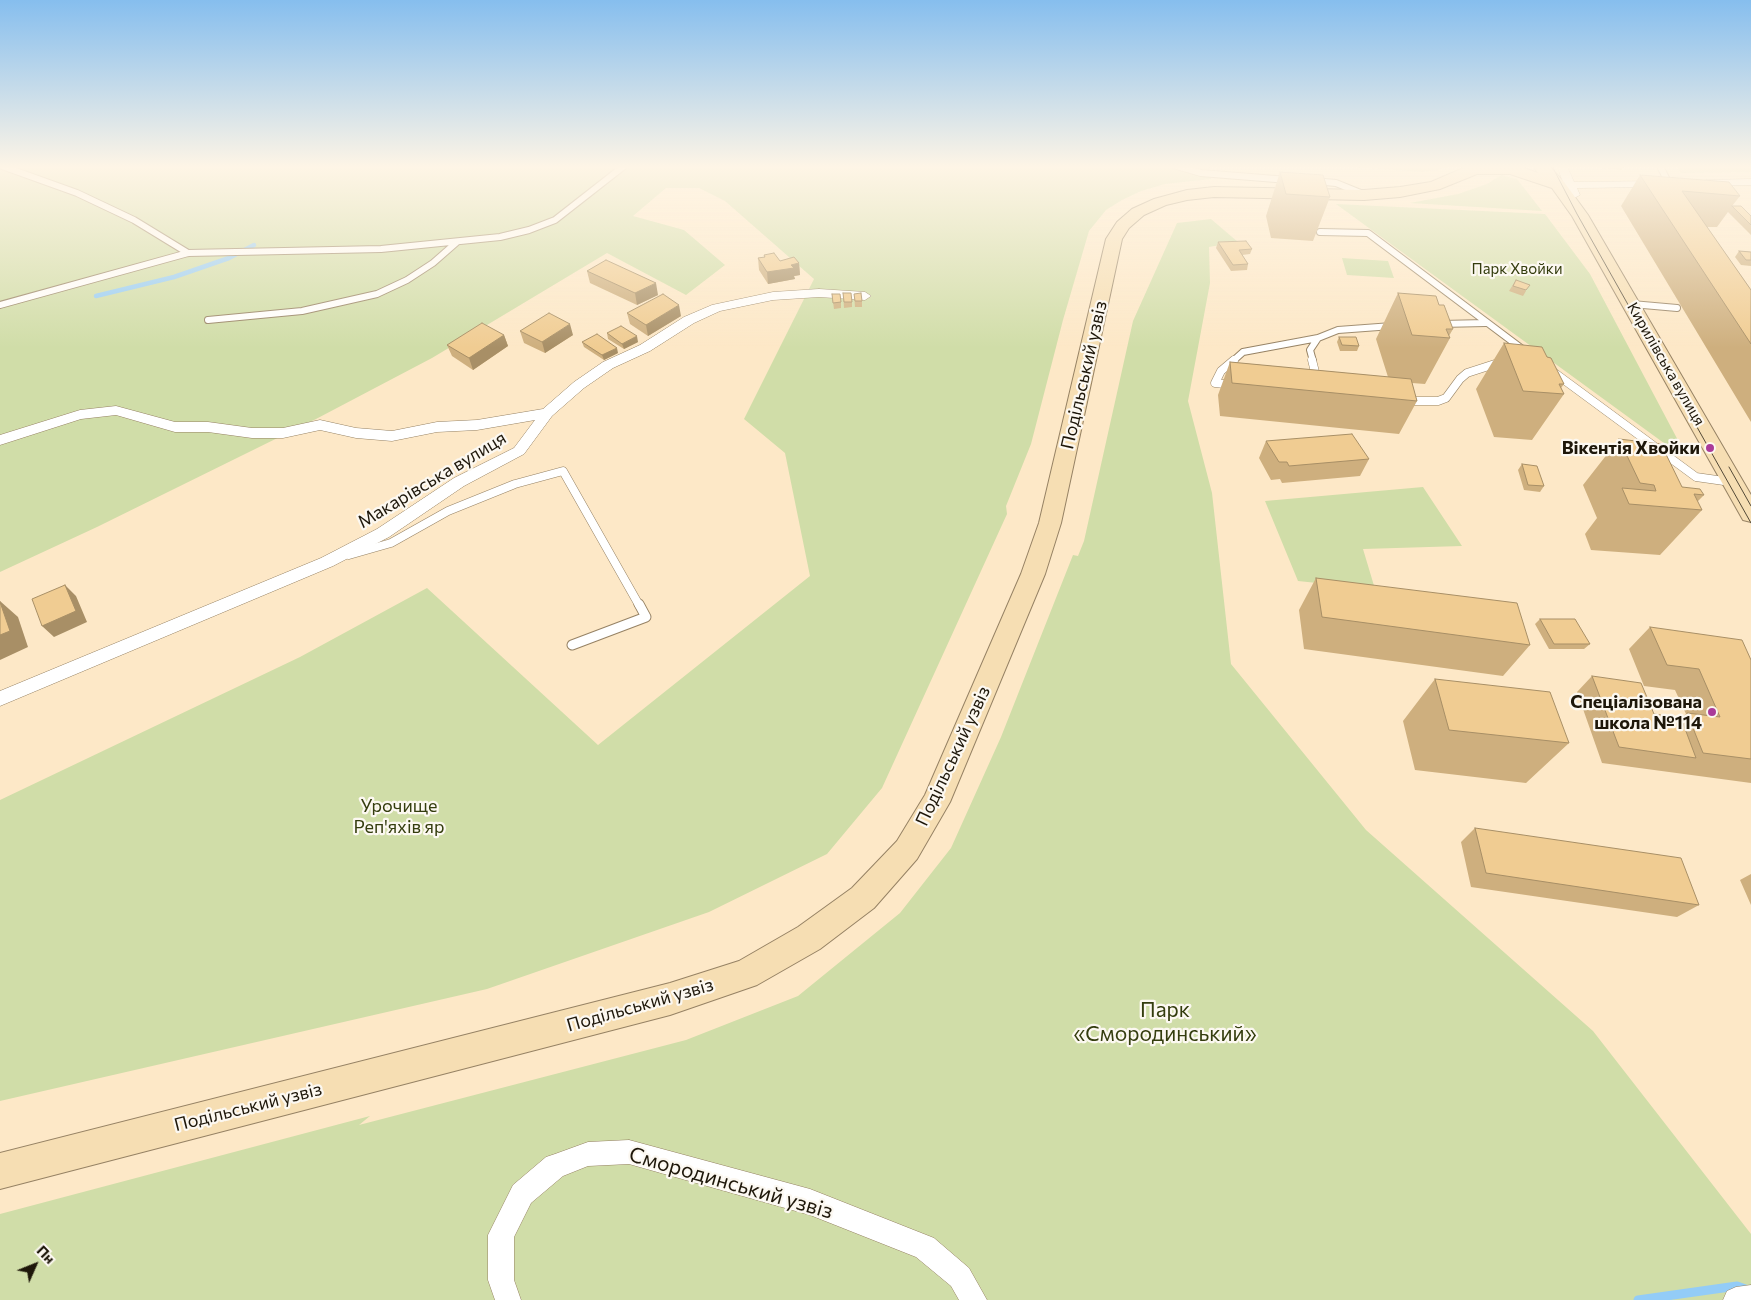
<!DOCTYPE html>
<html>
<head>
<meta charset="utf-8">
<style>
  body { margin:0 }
  #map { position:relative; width:1751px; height:1300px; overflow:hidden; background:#fde8c7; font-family:Commissioner,sans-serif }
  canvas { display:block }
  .north { position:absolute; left:10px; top:1240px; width:50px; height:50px; -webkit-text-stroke:4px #fcf8f1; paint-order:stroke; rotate:46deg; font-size:14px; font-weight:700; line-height:20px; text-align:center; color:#1e170a }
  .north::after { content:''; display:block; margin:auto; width:18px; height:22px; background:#1e170a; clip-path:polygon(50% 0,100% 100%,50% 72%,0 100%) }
</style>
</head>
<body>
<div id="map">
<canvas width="1751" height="1300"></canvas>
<div class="north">Пн</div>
</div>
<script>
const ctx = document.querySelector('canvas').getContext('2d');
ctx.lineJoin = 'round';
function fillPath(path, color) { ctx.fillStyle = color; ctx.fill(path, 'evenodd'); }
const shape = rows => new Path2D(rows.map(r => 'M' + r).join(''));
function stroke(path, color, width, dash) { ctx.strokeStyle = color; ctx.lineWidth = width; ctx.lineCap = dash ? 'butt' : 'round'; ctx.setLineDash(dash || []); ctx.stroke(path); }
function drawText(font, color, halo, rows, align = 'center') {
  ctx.font = font + ' Commissioner,sans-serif'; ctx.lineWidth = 4.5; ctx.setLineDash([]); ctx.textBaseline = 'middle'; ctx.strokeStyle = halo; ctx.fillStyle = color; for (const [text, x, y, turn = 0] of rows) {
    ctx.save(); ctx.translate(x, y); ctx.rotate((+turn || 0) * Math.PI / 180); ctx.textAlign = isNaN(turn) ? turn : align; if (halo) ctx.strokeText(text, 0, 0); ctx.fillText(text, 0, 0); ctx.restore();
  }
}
const green = shape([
  [0,166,1209,166,1211,179,1165,184,1141,191,1122,200,1106,210,1089,231,1063,320,1031,444,1006,506,1007,514,882,788,827,854,709,912,487,989,0,1101,0,800,300,657,427,588,598,745,810,576,785,453,744,419,814,279,725,201,699,188,666,188,633,216,684,230,725,265,686,295,607,253,432,358,316,419,97,527,0,572],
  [1341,166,1450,166,1439,170,1422,172],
  [1676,166,1751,166,1751,172,1681,173],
  [1501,175,1517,179,1542,211,1410,203,1458,194,1487,184],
  [1336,204,1545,214,1590,274,1681,446,1674,448,1668,446],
  [1211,219,1238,242,1209,247,1210,283,1188,401,1212,493,1231,664,1366,830,1593,1031,1751,1234,1751,1300,0,1300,0,1214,370,1116,359,1125,686,1040,798,996,900,913,951,848,1001,737,1073,555,1078,556,1084,541,1133,321,1177,223],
  [1342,258,1388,261,1394,278,1347,275],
  [1423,487,1462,546,1363,549,1375,589,1298,581,1265,501]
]);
const streamFar1 = shape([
  [96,296,174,277,229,258,254,245]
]);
const stream = shape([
  [1638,1300,1737,1286,1751,1291]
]);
const laneFar2 = shape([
  [2,166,77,193,134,220,188,253],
  [1177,166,1201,173,1288,180],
  [1660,166,1669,184],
  [1314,181,1336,183,1363,194],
  [1320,232,1368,233,1525,351],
  [1632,304,1677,308],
  [0,305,188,253,381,249,500,237,529,230,555,220,624,166],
  [208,320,302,311,377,294,407,280,433,263,457,242],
  [1440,324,1486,323],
  [1233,361,1243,352,1318,338],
  [1313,361,1310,350,1318,338,1338,330,1392,326]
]);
const laneFar1 = shape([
  [1312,360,1317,380],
  [1552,371,1696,477,1731,482],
  [1234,385,1215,383,1221,371,1234,360],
  [1406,401,1438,401,1446,398,1460,379,1467,373,1501,362],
  [349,555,391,543,448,511,515,484,563,471,639,605]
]);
const lane = shape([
  [572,645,646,617,639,604]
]);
const street = shape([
  [1557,166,1567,166,1574,182,1658,181,1663,184,1658,187,1577,188,1580,195,1574,198,1570,197,1566,188,1558,188,1553,185,1554,183,1563,182,1557,166],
  [1751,179,1751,185,1706,186,1701,183,1706,180,1751,179],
  [819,289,865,292,871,296,865,300,819,297,773,300,720,311,694,323,650,351,613,368,584,388,552,416,524,454,464,486,389,537,333,566,0,706,0,691,321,558,377,529,454,478,514,448,535,420,477,430,437,432,392,441,356,438,320,430,283,438,252,438,208,432,175,432,116,415,81,419,0,445,0,435,80,410,116,406,175,422,208,422,252,428,283,428,320,420,356,428,392,431,437,422,477,420,543,409,574,382,603,362,640,345,684,317,712,305,773,292,819,289],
  [629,1140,810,1189,934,1238,969,1268,987,1300,959,1300,951,1286,916,1257,810,1215,629,1164,588,1166,563,1176,531,1203,514,1237,514,1280,521,1300,495,1300,488,1280,488,1235,513,1185,546,1157,555,1154,588,1142,629,1140],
  [1751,1285,1751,1300,1723,1300,1727,1291,1736,1287,1751,1285]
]);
const secondary = shape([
  [1468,166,1518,166,1538,173,1533,166,1549,166,1564,182,1588,215,1751,495,1751,522,1743,520,1572,216,1552,188,1510,174,1477,174,1440,189,1400,197,1364,200,1214,197,1187,200,1166,205,1144,215,1129,228,1122,239,1061,523,1045,574,950,802,917,859,874,908,820,949,757,985,670,1015,0,1189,0,1153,670,983,739,961,798,927,852,888,897,841,925,795,1021,574,1039,523,1106,239,1117,222,1132,209,1154,199,1187,190,1214,187,1364,190,1400,187,1431,182,1468,166]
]);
const tram = shape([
  [1552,166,1577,214,1751,523],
  [1729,467,1751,506]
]);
const wall = shape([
  [1598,166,1624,166,1622,170,1599,168],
  [1280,172,1330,197,1313,241,1271,238,1266,216],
  [1640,175,1740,196,1732,206,1751,216,1751,235,1728,212,1717,227,1707,227,1751,290,1751,422,1621,206],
  [1218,242,1252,249,1250,254,1242,255,1248,264,1247,270,1231,271,1216,248],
  [1739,251,1751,252,1751,266,1741,265,1735,257],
  [764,255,780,261,799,263,800,275,794,276,795,279,768,284,759,270,758,258,764,257],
  [587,271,658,295,637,305,590,283],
  [1516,280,1526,291,1523,296,1509,291],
  [843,293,852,302,852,307,844,308],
  [1398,293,1439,305,1453,329,1449,336,1450,338,1425,384,1412,383,1417,401,1399,434,1220,416,1218,395,1230,362,1388,377,1376,339],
  [832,294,841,302,841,308,834,309],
  [854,294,862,301,862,307,855,307],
  [627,313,681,316,648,336,630,324],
  [520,331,573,335,545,353,524,343],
  [607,333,638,342,624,349,608,339],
  [504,335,508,346,473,370,452,356,447,345],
  [1339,337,1359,346,1357,351,1340,351,1337,342],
  [582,342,618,353,604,360,584,347],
  [1504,343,1547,357,1564,384,1561,388,1564,394,1532,440,1494,437,1476,389],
  [1619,439,1682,487,1704,495,1697,502,1702,510,1660,555,1591,550,1585,534,1597,518,1583,485],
  [1266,441,1369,459,1360,476,1282,483,1280,479,1271,480,1259,458],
  [1522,464,1544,486,1540,492,1524,490,1518,470],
  [1316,578,1530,645,1503,676,1304,649,1299,610],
  [1540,619,1590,644,1584,649,1549,649,1535,624],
  [1650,627,1751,660,1751,783,1602,763,1577,692,1592,676,1654,714,1681,718,1686,714,1675,690,1644,686,1629,649],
  [1435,679,1569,743,1526,783,1415,770,1403,721],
  [1475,828,1699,905,1677,917,1471,887,1461,842],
  [1751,874,1751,905,1740,880]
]);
const shadedWall = shape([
  [799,263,800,275,794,276,795,279,768,284,767,272],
  [656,283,658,295,637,305,635,293],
  [679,305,681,316,648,336,646,325],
  [570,324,573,335,545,353,542,342],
  [504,335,508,346,473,370,469,358],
  [637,336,638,342,624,349,622,344],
  [617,348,618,353,604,360,602,355],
  [65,585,76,596,87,622,54,637,42,626],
  [0,601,18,617,28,647,0,660]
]);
const building = shape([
  [1280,172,1323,175,1330,197,1286,194,1280,172],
  [1640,175,1729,182,1740,196,1682,191,1751,290,1751,344,1640,175],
  [1732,206,1741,206,1751,216,1751,225,1732,206],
  [1246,241,1252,249,1239,250,1248,264,1233,265,1218,242,1246,241],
  [1739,251,1751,252,1751,260,1746,260,1739,251],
  [774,253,780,261,794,257,799,263,791,265,794,268,767,272,758,258,765,257,764,255,774,253],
  [606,260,656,283,635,293,587,271,606,260],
  [1516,280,1530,285,1526,290,1513,286,1516,280],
  [843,293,851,293,852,302,844,302,843,293],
  [861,293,862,301,855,301,854,294,861,293],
  [1398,293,1436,296,1439,305,1444,305,1453,329,1446,329,1450,338,1412,335,1398,293],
  [663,294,679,305,646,325,627,313,663,294],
  [832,294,840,294,841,302,833,303,832,294],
  [549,313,570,324,542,342,520,331,549,313],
  [482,323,504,335,469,358,447,345,482,323],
  [621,326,637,336,622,344,607,333,621,326],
  [597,334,617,348,602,355,582,342,597,334],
  [1339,337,1356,337,1359,346,1342,345,1339,337],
  [1504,343,1542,347,1547,357,1551,358,1564,384,1559,384,1564,394,1523,391,1504,343],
  [1230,362,1411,379,1417,401,1232,383,1230,362],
  [1352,434,1369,459,1289,466,1287,462,1279,462,1266,441,1352,434],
  [1619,439,1661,444,1682,487,1700,489,1704,495,1694,494,1702,510,1629,504,1622,488,1656,491,1654,485,1640,483,1619,439],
  [1522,464,1537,466,1544,486,1528,485,1522,464],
  [1316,578,1517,603,1530,645,1322,617,1316,578],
  [65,585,76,611,42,626,32,599,65,585],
  [0,602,10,631,0,635,0,602],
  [1540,619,1575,619,1590,644,1554,644,1540,619],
  [1650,627,1742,640,1751,660,1751,759,1703,753,1687,713,1720,717,1699,669,1667,665,1650,627],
  [1592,676,1641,683,1654,714,1681,718,1696,758,1619,747,1592,676],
  [1435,679,1550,692,1569,743,1449,730,1435,679],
  [1475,828,1681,858,1699,905,1486,873,1475,828]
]);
const markers = [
  [1710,448,5,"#aa3b99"],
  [1712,712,5,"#aa3b99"]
];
const farParknames = [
  ["Парк Хвойки",1517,269]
];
const farStreetnames = [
  ["Кирилівська вулиця",1666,364,60]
];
const streetNames = [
  ["Подільський узвіз",1084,375,-77],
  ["Макарівська вулиця",432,480,-31],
  ["Подільський узвіз",953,756,-65],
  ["Подільський узвіз",640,1005,-16],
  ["Подільський узвіз",248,1107,-14]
];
const poiNames = [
  ["Вікентія Хвойки",1700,448],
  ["Спеціалізована",1702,702],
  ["школа №114",1702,723]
];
const parkNames = [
  ["Урочище",399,806],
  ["Реп'яхів яр",399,827]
];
const nearParknames = [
  ["Парк",1165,1010],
  ["«Смородинський»",1165,1034]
];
const nearStreetnames = [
  ["Смородинський узвіз",731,1183,16]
];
fillPath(green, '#d0dda8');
stroke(streamFar1, '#93ccf7', 4.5);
stroke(stream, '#93ccf7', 9);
stroke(laneFar2, '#968264', 8);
stroke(laneFar1, '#968264', 9);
stroke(lane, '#968264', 11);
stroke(street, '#968264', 1);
stroke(secondary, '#968264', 2);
stroke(laneFar2, '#fff', 6);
stroke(laneFar1, '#fff', 8);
stroke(lane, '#fff', 9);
fillPath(street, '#fff');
fillPath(secondary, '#f6deb3');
stroke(tram, '#534937', 1);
fillPath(wall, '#ceaf7e');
fillPath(shadedWall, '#a88f66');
fillPath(building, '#f0cc92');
stroke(building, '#a88f66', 1);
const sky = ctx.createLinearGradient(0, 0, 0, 348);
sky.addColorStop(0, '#86beee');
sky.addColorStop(0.48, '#fef5e6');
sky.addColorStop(1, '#fef5e600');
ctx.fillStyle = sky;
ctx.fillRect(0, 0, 1751, 348);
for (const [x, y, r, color] of markers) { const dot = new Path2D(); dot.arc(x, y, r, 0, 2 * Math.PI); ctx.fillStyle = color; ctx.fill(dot); stroke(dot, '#fcf8f1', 2); }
drawText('15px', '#343d0e', '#fcf8f1', farParknames);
drawText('15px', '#1e170a', '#fcf8f1', farStreetnames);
drawText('18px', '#1e170a', '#fcf8f1', streetNames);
drawText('bold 18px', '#1e170a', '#fcf8f1', poiNames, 'right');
drawText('18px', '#343d0e', '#fcf8f1', parkNames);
drawText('21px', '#343d0e', '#fcf8f1', nearParknames);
drawText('21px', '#1e170a', '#fcf8f1', nearStreetnames);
</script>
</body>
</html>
